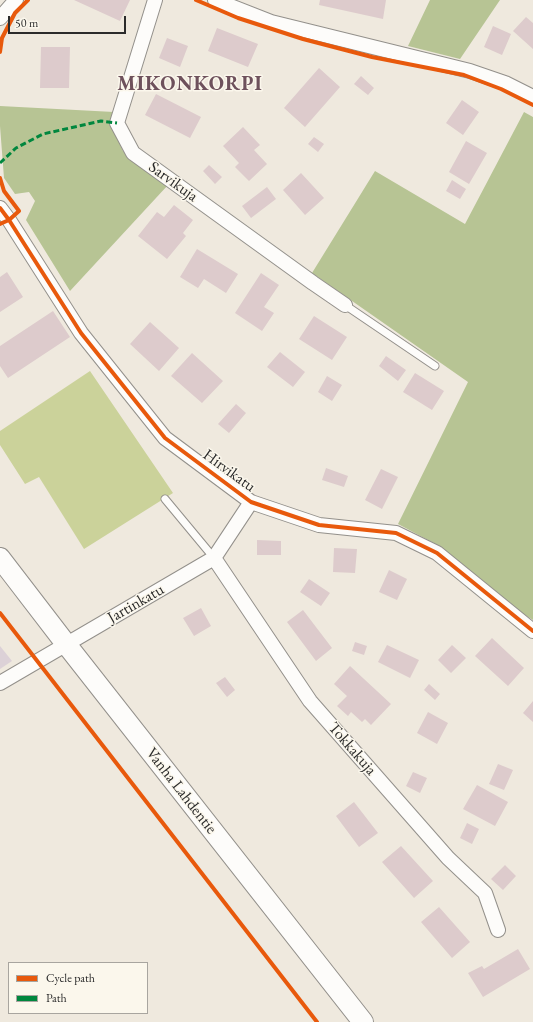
<!DOCTYPE html>
<html>
<head>
<meta charset="utf-8">
<style>
  body { margin:0 }
  #map { position:relative; width:533px; height:1022px; overflow:hidden; background:#efe9de; font-family:"EB Garamond",serif }
  canvas { display:block }
  .legend { position:absolute; left:8px; top:962px; width:140px; height:52px; box-sizing:border-box; background:#fbf7ec; border:1px solid #a8a59f; margin:0; padding:5px 7px; list-style:none; font-size:12px; color:#2b2b2b }
  .legend li { display:flex; align-items:center; gap:8px; height:20px }
  .legend b { width:20px; border:1px solid #a8a59f }
  .scale { position:absolute; left:8px; top:16px; width:118px; height:18px; box-sizing:border-box; border:2px solid #2b2b2b; border-top:0; padding-left:5px; font-size:12px; line-height:14px; white-space:nowrap; color:#2b2b2b; -webkit-text-stroke:3px #fbf7ec; paint-order:stroke }
</style>
</head>
<body>
<div id="map">
<canvas width="533" height="1022"></canvas>
<ul class="legend">
<li><b style="height:5px;background:#e8590c"></b>Cycle path</li>
<li><b style="height:5px;background:#00873e"></b>Path</li>
</ul>
<div class="scale">50 m</div>
</div>
<script>
const ctx = document.querySelector('canvas').getContext('2d');
ctx.lineJoin = 'round';
function fillPath(path, color) { ctx.fillStyle = color; ctx.fill(path, 'evenodd'); }
const shape = rows => new Path2D(rows.map(r => 'M' + r).join(''));
function stroke(path, color, width, dash) { ctx.strokeStyle = color; ctx.lineWidth = width; ctx.lineCap = dash ? 'butt' : 'round'; ctx.setLineDash(dash || []); ctx.stroke(path); }
function drawText(font, color, halo, rows, align = 'center') {
  ctx.font = font + ' "EB Garamond",serif'; ctx.lineWidth = 3; ctx.setLineDash([]); ctx.textBaseline = 'middle'; ctx.strokeStyle = halo; ctx.fillStyle = color; for (const [text, x, y, turn = 0] of rows) {
    ctx.save(); ctx.translate(x, y); ctx.rotate((+turn || 0) * Math.PI / 180); ctx.textAlign = isNaN(turn) ? turn : align; if (halo) ctx.strokeText(text, 0, 0); ctx.fillText(text, 0, 0); ctx.restore();
  }
}
const industrial = shape([
  [0,646,12,661,0,669]
]);
const green = shape([
  [90,371,173,493,84,549,39,477,25,484,0,445,0,431]
]);
const forest = shape([
  [430,0,500,0,460,59,408,46],
  [0,106,114,112,112,127,123,151,168,185,70,291,26,220,35,201,29,192,15,194,4,178,0,126],
  [524,112,533,117,533,620,520,612,441,547,398,524,468,382,312,273,375,171,465,224]
]);
const building = shape([
  [74,0,130,0,120,21],
  [320,0,386,0,383,19,319,5],
  [526,17,533,23,533,49,513,31],
  [493,26,511,34,502,55,484,47],
  [217,28,258,44,248,67,208,51],
  [167,38,188,46,180,67,159,58],
  [41,47,70,47,69,88,40,88],
  [319,68,340,87,305,127,284,108],
  [361,76,374,88,368,95,354,84],
  [156,94,201,117,190,138,145,115],
  [462,100,479,112,463,135,446,123],
  [243,127,260,145,254,150,267,164,249,181,235,167,239,163,223,146],
  [314,137,324,144,318,152,308,144],
  [466,141,487,153,469,184,449,172],
  [209,165,222,177,215,184,203,171],
  [301,173,324,198,305,215,283,190],
  [452,180,466,189,460,199,446,191],
  [267,187,276,199,251,218,242,206],
  [174,205,193,220,183,233,186,236,167,259,138,236,157,212,164,217],
  [197,249,238,274,226,293,204,279,198,288,180,277],
  [7,272,23,297,0,312,0,277],
  [261,273,279,285,264,307,274,313,262,331,235,313],
  [53,311,70,337,8,378,0,366,0,346],
  [314,316,347,337,332,360,299,339],
  [150,322,179,348,159,371,130,344],
  [280,352,305,372,293,387,267,367],
  [192,353,223,381,202,403,171,376],
  [386,356,406,370,398,381,379,366],
  [415,373,444,391,432,410,403,392],
  [327,376,342,385,332,401,318,392],
  [236,404,246,413,229,433,218,424],
  [326,468,348,476,344,487,322,480],
  [381,469,398,477,382,509,365,500],
  [257,540,281,541,281,555,257,555],
  [334,548,357,549,355,573,333,572],
  [389,570,407,579,397,600,379,592],
  [309,579,330,593,321,606,300,592],
  [201,608,211,626,194,636,183,618],
  [303,610,332,648,316,661,287,622],
  [492,638,524,668,508,686,475,656],
  [355,642,367,646,364,655,352,651],
  [387,645,419,660,410,678,378,662],
  [452,645,466,658,451,673,438,660],
  [350,666,391,704,371,725,365,719,362,722,351,712,348,716,337,706,347,696,334,684],
  [225,677,235,690,227,697,216,683],
  [429,684,440,694,435,700,424,690],
  [533,701,533,722,523,713],
  [428,712,448,723,437,744,417,733],
  [498,764,513,770,504,790,489,784],
  [413,772,427,778,420,793,406,786],
  [477,785,508,802,495,826,463,809],
  [354,802,378,833,359,847,336,816],
  [467,823,479,829,472,844,460,838],
  [401,846,433,881,414,898,382,862],
  [505,865,516,876,503,890,491,879],
  [439,907,470,942,452,958,421,922],
  [518,949,530,969,483,997,468,973,482,966,484,969]
]);
const service = shape([
  [345,305,435,366],
  [165,499,214,558]
]);
const minor = shape([
  [155,0,117,123,133,153,313,283,345,305],
  [215,0,271,22,470,71,505,83,533,97],
  [0,18,16,0],
  [0,208,9,220,81,333,165,438,251,502,319,525,396,533,437,553,533,631],
  [214,558,310,701,448,858,485,893,498,930],
  [0,683,214,558,251,502]
]);
const secondary = shape([
  [0,558,66,644,363,1022]
]);
const quiet = shape([
  [0,163,16,148,43,134,101,121,117,123]
]);
const cycleway = shape([
  [196,0,238,18,303,39,372,57,464,75,501,89,533,105],
  [0,52,2,38,15,13,28,0],
  [0,178,4,191,19,211,9,220,0,224],
  [0,208,9,220,81,333,165,438,251,502,319,525,396,533,437,553,533,631],
  [0,613,317,1022]
]);
const streetNames = [
  ["Sarvikuja",173,182,36],
  ["Hirvikatu",229,471,36],
  ["Jartinkatu",136,604,-30],
  ["Tokkakuja",352,749,49],
  ["Vanha Lahdentie",181,791,52]
];
const districtNames = [
  ["MIKONKORPI",190,85]
];
fillPath(industrial, '#dcd1d7');
fillPath(green, '#cbd29a');
fillPath(forest, '#b7c494');
fillPath(building, '#ddcbcc');
stroke(service, '#93908b', 9);
stroke(minor, '#93908b', 16);
stroke(secondary, '#93908b', 22);
stroke(service, '#fdfcfa', 7);
stroke(minor, '#fdfcfa', 14);
stroke(secondary, '#fdfcfa', 20);
stroke(quiet, '#00873e', 3, [6, 3]);
stroke(cycleway, '#e8590c', 4);
drawText('16px', '#2b2b2b', '#fbf7ec', streetNames);
ctx.letterSpacing = '1px';
drawText('bold 20px', '#6e515c', '#fbf7ec', districtNames);
ctx.letterSpacing = '0px';
</script>
</body>
</html>
